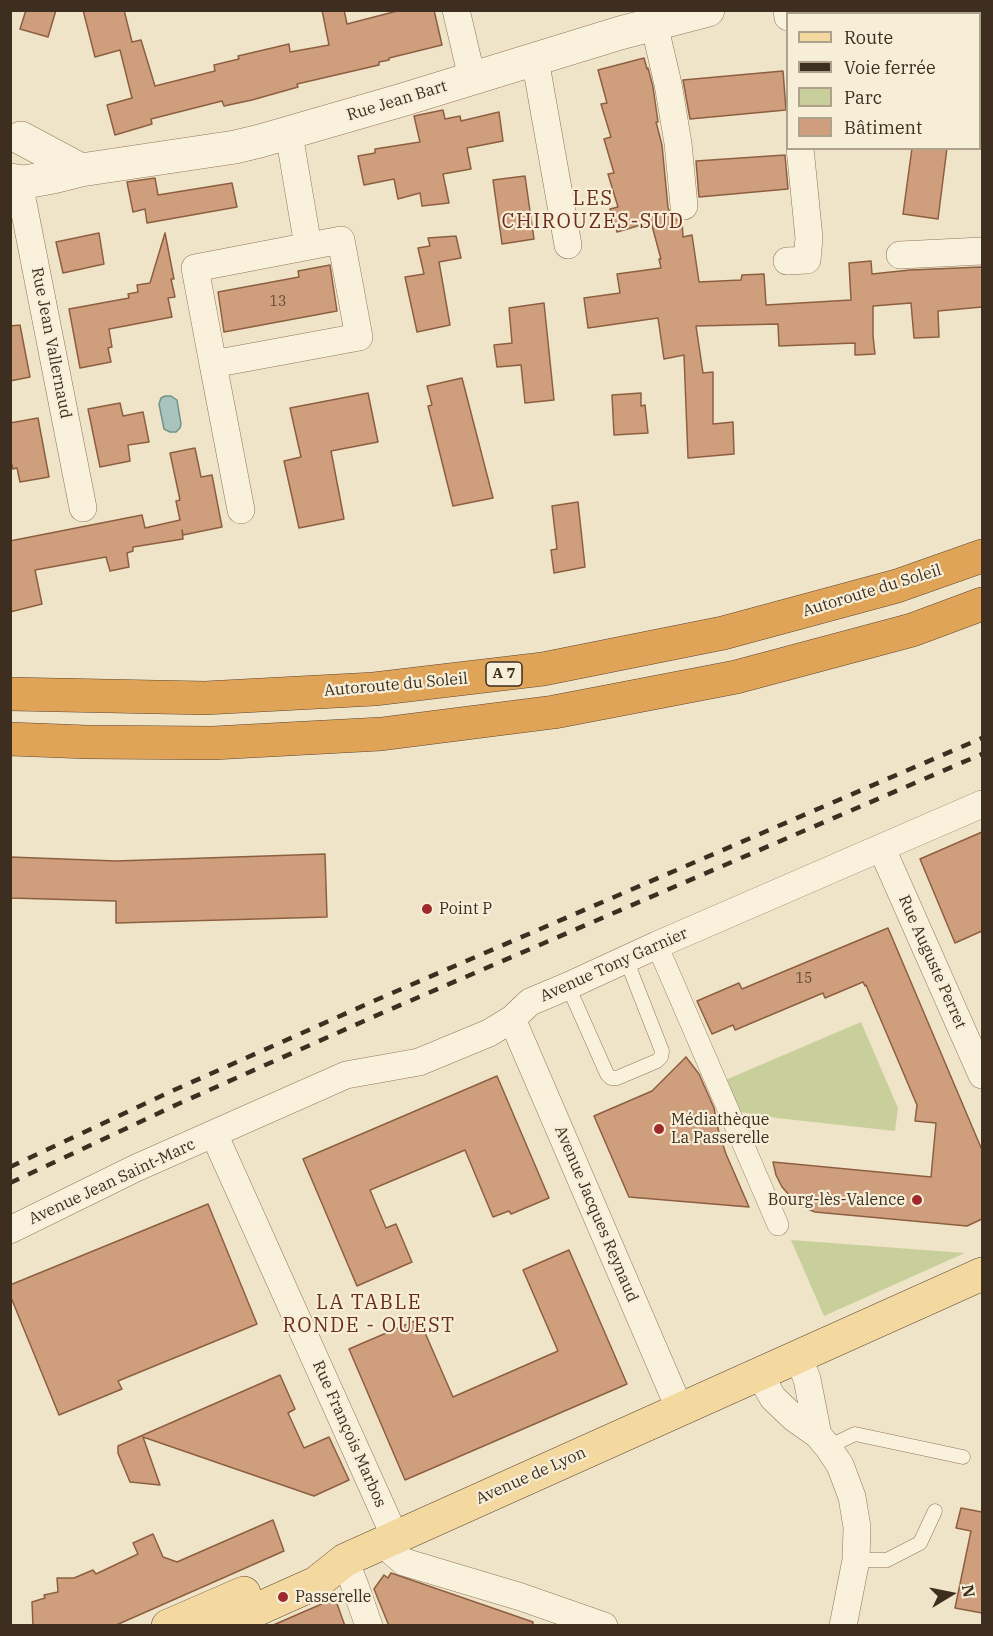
<!DOCTYPE html>
<html>
<head>
<meta charset="utf-8">
<style>
  body { margin:0 }
  #map { position:relative; width:993px; height:1636px; overflow:hidden; background:#f0e4c8; font-family:"IBM Plex Serif",serif }
  canvas { display:block }
  .frame { position:absolute; inset:0; border:12px solid #3d2e20; pointer-events:none }
  .legend { position:absolute; left:786px; top:12px; width:195px; height:138px; box-sizing:border-box; background:#f7eed8; border:2px solid #ada18e; margin:0; padding:8px 10px; list-style:none; font-size:18px; color:#3d2e20 }
  .legend li { display:flex; align-items:center; gap:12px; height:30px }
  .legend b { width:30px; border:2px solid #ada18e }
  .north { position:absolute; left:921px; top:1564px; width:60px; height:60px; -webkit-text-stroke:4px #f7eed8; paint-order:stroke; rotate:80deg; font-size:16px; font-weight:700; line-height:24px; text-align:center; color:#3d2e20 }
  .north::after { content:''; display:block; margin:auto; width:21px; height:27px; background:#3d2e20; clip-path:polygon(50% 0,100% 100%,50% 72%,0 100%) }
</style>
</head>
<body>
<div id="map">
<canvas width="993" height="1636"></canvas>
<div class="frame"></div>
<ul class="legend">
<li><b style="height:8px;background:#f3d9a0"></b>Route</li>
<li><b style="height:8px;background:#3d2e20"></b>Voie ferrée</li>
<li><b style="height:16px;background:#c9cf9b"></b>Parc</li>
<li><b style="height:16px;background:#cf9f7d"></b>Bâtiment</li>
</ul>
<div class="north">N</div>
</div>
<script>
const ctx = document.querySelector('canvas').getContext('2d');
ctx.lineJoin = 'round';
function fillPath(path, color) { ctx.fillStyle = color; ctx.fill(path, 'evenodd'); }
const shape = rows => new Path2D(rows.map(r => 'M' + r).join(''));
function stroke(path, color, width, dash) { ctx.strokeStyle = color; ctx.lineWidth = width; ctx.lineCap = dash ? 'butt' : 'round'; ctx.setLineDash(dash || []); ctx.stroke(path); }
function drawText(font, color, halo, rows, align = 'center') {
  ctx.font = font + ' "IBM Plex Serif",serif'; ctx.lineWidth = 4.5; ctx.setLineDash([]); ctx.textBaseline = 'middle'; ctx.strokeStyle = halo; ctx.fillStyle = color; for (const [text, x, y, turn = 0] of rows) {
    ctx.save(); ctx.translate(x, y); ctx.rotate((+turn || 0) * Math.PI / 180); ctx.textAlign = isNaN(turn) ? turn : align; if (halo) ctx.strokeText(text, 0, 0); ctx.fillText(text, 0, 0); ctx.restore();
  }
}
const green = shape([
  [861,1022,898,1108,895,1131,777,1118,728,1110,716,1084],
  [791,1240,965,1253,824,1316]
]);
const water = shape([
  [165,396,171,396,177,400,181,424,180,428,176,432,170,432,164,429,159,404,161,398,165,396]
]);
const building = shape([
  [26,10,56,10,48,37,20,29,26,10],
  [83,10,124,10,132,42,141,40,155,86,215,71,214,65,239,59,238,56,289,44,290,52,329,45,322,10,344,10,347,24,401,10,434,10,442,45,389,58,389,60,379,62,379,65,297,84,298,87,252,100,224,106,222,101,151,119,152,124,115,135,107,105,132,98,120,50,95,57,83,10],
  [644,58,647,69,648,68,653,87,658,122,656,122,662,145,668,208,672,216,677,220,682,221,683,237,692,235,699,282,741,280,742,275,764,274,766,305,851,300,849,263,871,261,872,274,910,270,982,267,982,307,938,311,939,337,914,338,911,303,873,306,873,336,875,354,855,355,855,343,779,346,778,324,696,326,703,373,713,372,713,424,733,422,734,454,688,458,684,355,664,359,658,318,588,328,584,298,620,293,617,274,661,268,659,259,661,259,651,222,617,232,610,209,618,207,608,174,614,173,604,139,611,137,601,104,607,103,598,70,644,58],
  [783,71,786,110,690,119,683,80,783,71],
  [443,110,445,119,460,116,461,121,499,112,503,141,467,148,471,169,443,174,449,203,422,206,420,193,398,199,394,179,364,185,358,156,375,153,375,149,420,142,414,116,443,110],
  [912,148,947,148,938,219,903,214,912,148],
  [785,155,788,189,699,197,696,161,785,155],
  [525,176,534,239,502,244,493,180,525,176],
  [155,178,158,195,232,183,237,207,147,223,145,209,133,212,127,182,155,178],
  [99,233,104,264,63,273,56,242,99,233],
  [165,233,174,279,171,279,175,297,168,298,172,317,109,329,112,347,108,348,111,362,80,368,69,309,129,298,128,294,138,292,137,285,150,283,165,233],
  [456,236,461,258,439,262,450,325,417,332,405,277,424,274,418,248,430,246,428,238,456,236],
  [330,265,337,311,224,332,218,292,299,277,298,271,330,265],
  [544,303,554,400,525,403,521,365,497,367,494,345,512,343,509,308,544,303],
  [20,325,30,377,10,381,10,326,20,325],
  [462,378,493,498,453,506,428,406,432,405,427,386,462,378],
  [368,393,378,442,331,451,344,519,299,528,284,461,301,457,290,408,368,393],
  [641,393,641,406,645,405,648,433,614,435,612,395,641,393],
  [120,403,123,416,143,412,149,442,128,445,130,461,100,467,88,409,120,403],
  [38,418,49,477,20,482,17,468,13,469,10,458,10,423,38,418],
  [195,448,201,477,212,475,222,527,183,535,182,530,183,539,133,547,133,551,127,553,129,567,110,571,106,557,35,570,42,604,10,612,10,541,142,515,145,528,180,520,176,501,180,500,170,453,195,448],
  [578,502,585,567,554,573,551,550,557,549,552,506,578,502],
  [982,832,982,931,955,943,920,859,982,832],
  [325,854,327,917,116,923,116,901,10,898,10,857,116,861,325,854],
  [888,928,982,1150,982,1219,967,1226,815,1212,803,1207,791,1197,782,1187,776,1175,773,1162,931,1177,936,1123,915,1121,917,1105,866,985,865,986,863,982,825,998,823,993,735,1030,733,1025,712,1034,697,1001,739,983,742,989,888,928],
  [686,1057,699,1074,714,1108,719,1133,726,1154,749,1207,629,1197,594,1116,652,1091,686,1057],
  [497,1076,549,1198,511,1214,509,1211,493,1217,465,1150,370,1190,386,1228,396,1224,412,1262,357,1286,303,1159,497,1076],
  [208,1204,257,1324,118,1381,122,1389,59,1415,10,1295,10,1285,208,1204],
  [569,1250,627,1384,405,1480,349,1349,419,1319,453,1397,558,1351,523,1270,569,1250],
  [280,1375,295,1409,288,1413,304,1448,329,1437,349,1480,314,1496,143,1437,160,1485,130,1482,118,1453,118,1446,280,1375],
  [961,1508,982,1512,982,1613,955,1608,971,1531,956,1528,961,1508],
  [273,1520,284,1551,114,1626,33,1626,32,1602,45,1598,44,1595,58,1592,57,1578,74,1578,93,1570,96,1574,138,1554,133,1543,153,1534,163,1557,177,1562,273,1520],
  [391,1573,533,1622,533,1626,389,1626,374,1589,384,1575,388,1578,391,1573],
  [335,1598,345,1626,271,1626,324,1603,335,1598]
]);
const service = shape([
  [568,986,607,1074,611,1078,617,1078,657,1061,661,1057,662,1051,626,959],
  [828,1447,855,1434,963,1457],
  [856,1560,887,1560,920,1543,935,1511]
]);
const pedestrian = shape([
  [657,945,778,1225]
]);
const minor = shape([
  [456,10,472,78],
  [787,10,788,17],
  [654,24,668,84,678,143,684,206],
  [535,59,568,245],
  [289,134,308,246],
  [10,183,21,193,83,508],
  [341,240,359,337,213,364,195,268,341,240],
  [900,255,982,251],
  [787,261,807,260,809,238,800,148],
  [213,364,241,510],
  [882,849,982,1075],
  [512,1019,680,1410],
  [214,1134,395,1537],
  [10,1230,136,1168,346,1075,419,1062,489,1033,512,1019,530,1002,568,986,657,945,982,804],
  [798,1356,807,1379,818,1435],
  [759,1374,773,1398,794,1418,818,1435,828,1447,840,1465,852,1497,857,1527,856,1560,843,1626],
  [382,1543,404,1562,521,1597,604,1626],
  [345,1560,355,1586,369,1626]
]);
const tertiary = shape([
  [21,138,81,170],
  [10,180,25,182,53,177,81,170,235,147,260,141,402,100,620,33,708,10]
]);
const primary = shape([
  [168,1626,244,1593],
  [220,1626,316,1583,345,1560,982,1274]
]);
const motorway = shape([
  [10,694,205,698,374,689,543,669,723,633,897,586,982,556],
  [10,739,87,742,213,743,381,734,554,712,736,677,912,630,982,604]
]);
const rail = shape([
  [10,1167,172,1091,376,1000,982,738],
  [10,1183,178,1104,382,1013,982,754]
]);
const markers = [
  [427,909,6,"#9e2a2b"],
  [659,1129,6,"#9e2a2b"],
  [917,1200,6,"#9e2a2b"],
  [283,1597,6,"#9e2a2b"]
];
const numberNames = [
  ["13",278,302],
  ["15",804,979]
];
const shields = [
  [504,674,36]
];
const shieldNames = [
  ["A 7",504,674]
];
const streetNames = [
  ["Rue Jean Bart",397,101,-17],
  ["Rue Jean Vallernaud",51,343,79],
  ["Autoroute du Soleil",872,591,-17],
  ["Autoroute du Soleil",396,685,-5],
  ["Rue Auguste Perret",932,962,66],
  ["Avenue Tony Garnier",614,965,-24],
  ["Avenue Jean Saint-Marc",112,1182,-25],
  ["Avenue Jacques Reynaud",596,1214,67],
  ["Rue François Marbos",349,1434,66],
  ["Avenue de Lyon",531,1476,-24]
];
const poiNames = [
  ["Point P",439,909],
  ["Médiathèque",671,1120],
  ["La Passerelle",671,1138],
  ["Bourg-lès-Valence",905,1200,"right"],
  ["Passerelle",295,1597]
];
const quarterNames = [
  ["LES",593,199],
  ["CHIROUZES-SUD",593,222],
  ["LA TABLE",369,1303],
  ["RONDE - OUEST",369,1326]
];
fillPath(green, '#c9cf9b');
fillPath(water, '#a9c4bc');
stroke(water, '#6f938a', 1.5);
fillPath(building, '#cf9f7d');
stroke(building, '#8d5f41', 1.5);
stroke(service, '#8d765c', 15);
stroke(pedestrian, '#8d765c', 22);
stroke(minor, '#8d765c', 28);
stroke(tertiary, '#8d765c', 34);
stroke(primary, '#5b4430', 34);
stroke(motorway, '#5b4430', 34);
stroke(service, '#faf1dc', 14);
stroke(pedestrian, '#faf1dc', 21);
stroke(minor, '#faf1dc', 27);
stroke(tertiary, '#faf1dc', 33);
stroke(primary, '#f3d9a0', 33);
stroke(motorway, '#e0a458', 33);
stroke(rail, '#3d2e20', 4.5, [10, 10]);
for (const [x, y, r, color] of markers) { const dot = new Path2D(); dot.arc(x, y, r, 0, 2 * Math.PI); ctx.fillStyle = color; ctx.fill(dot); stroke(dot, '#f7eed8', 2); }
drawText('14px', '#624a37', null, numberNames);
for (const [x, y, w] of shields) { const box = new Path2D(); box.roundRect(x - w / 2, y - 12, w, 24, 4.5); ctx.fillStyle = '#f7eed8'; ctx.fill(box); stroke(box, '#3d2e20', 1.5); }
drawText('bold 15px', '#3d2e20', null, shieldNames);
drawText('16px', '#3d2e20', '#f7eed8', streetNames);
drawText('16px', '#3d2e20', '#f7eed8', poiNames, 'left');
ctx.letterSpacing = '1.5px';
drawText('20px', '#6b2e1e', '#f7eed8', quarterNames);
ctx.letterSpacing = '0px';
</script>
</body>
</html>
